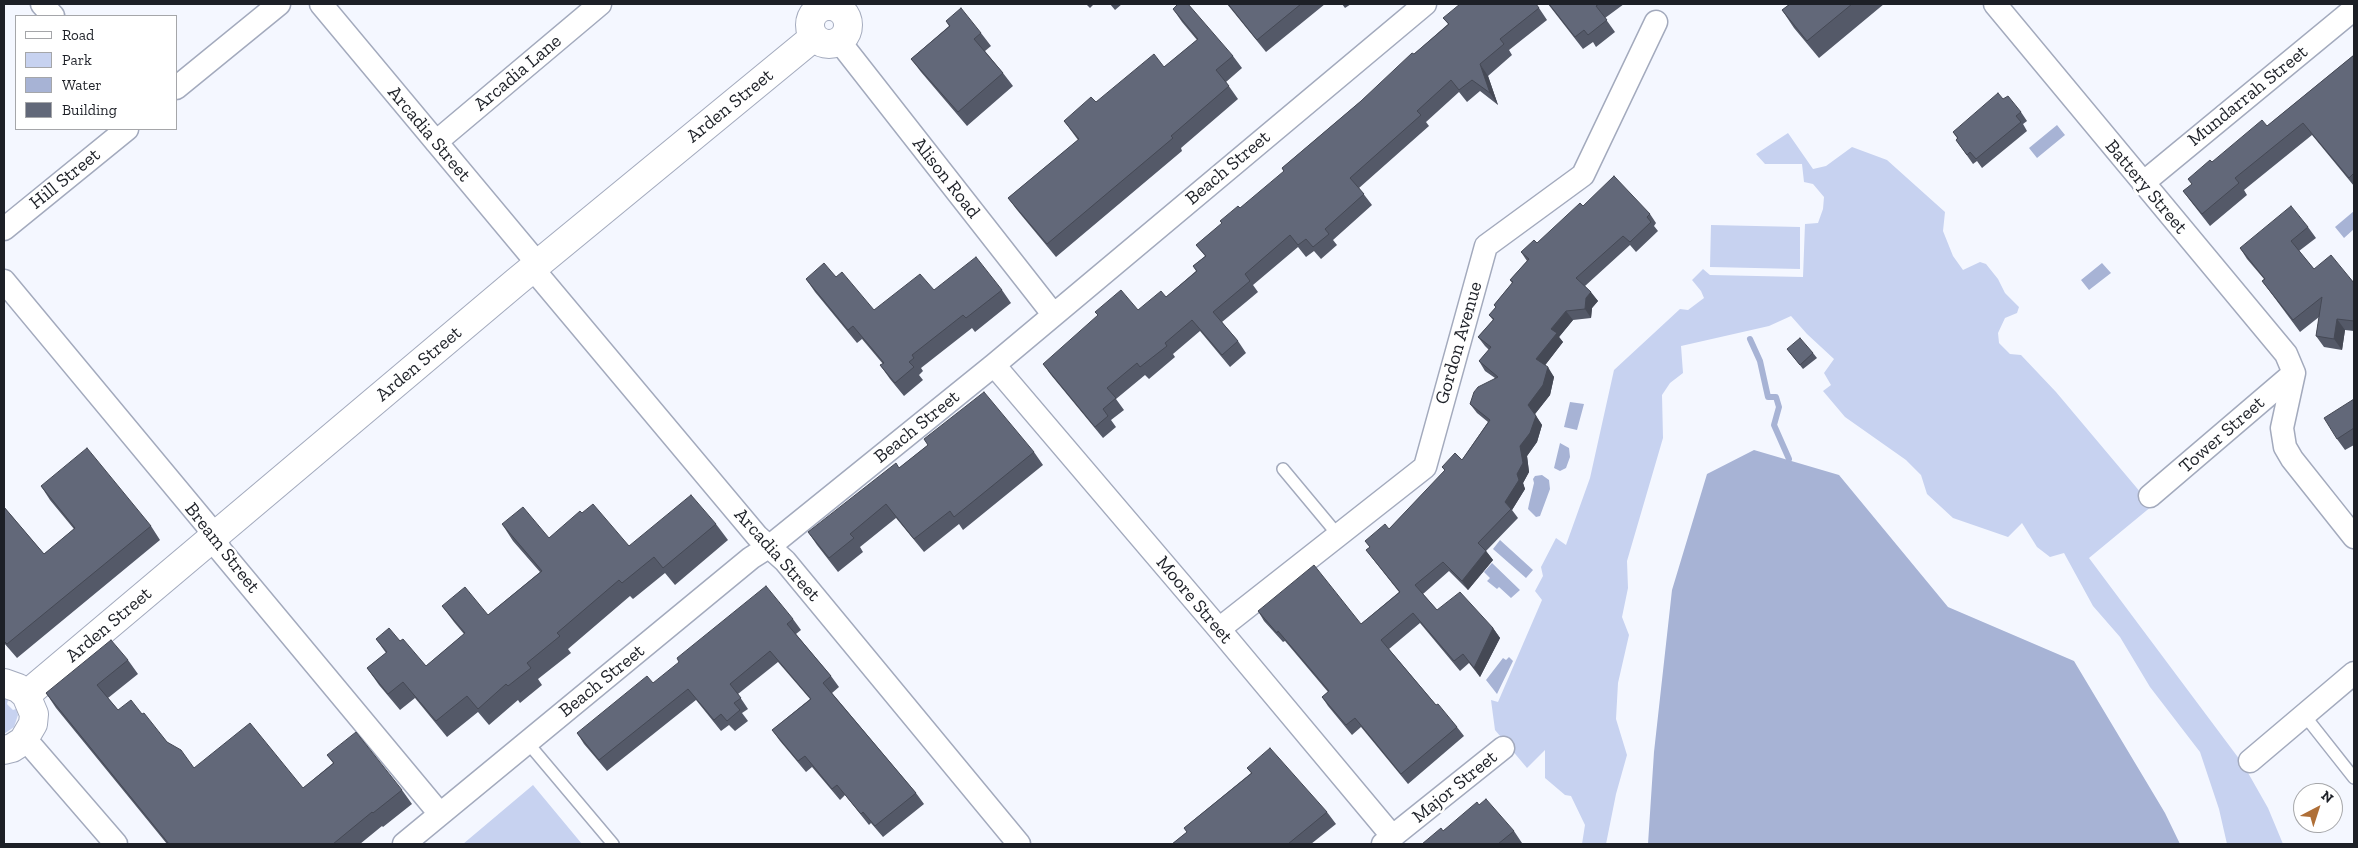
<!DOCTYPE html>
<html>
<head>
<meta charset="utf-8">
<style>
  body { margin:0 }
  #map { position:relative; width:2358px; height:848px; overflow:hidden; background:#f4f7ff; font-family:"Zilla Slab",serif }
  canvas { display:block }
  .frame { position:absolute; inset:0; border:5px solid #1d2027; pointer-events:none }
  .legend { position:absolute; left:15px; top:15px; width:162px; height:115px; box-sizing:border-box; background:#fff; border:1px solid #a5a6a9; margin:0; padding:6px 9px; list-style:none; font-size:15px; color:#1d2027 }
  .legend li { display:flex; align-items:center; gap:10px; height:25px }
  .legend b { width:25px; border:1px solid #a5a6a9 }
  .north { position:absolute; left:2293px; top:783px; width:50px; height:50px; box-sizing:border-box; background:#fff; border:1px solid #a5a6a9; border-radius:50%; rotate:40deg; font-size:14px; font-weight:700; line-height:20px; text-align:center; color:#1d2027 }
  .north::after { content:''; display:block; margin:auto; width:18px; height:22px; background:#af6f37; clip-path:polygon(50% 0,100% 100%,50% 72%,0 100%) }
</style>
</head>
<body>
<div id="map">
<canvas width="2358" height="848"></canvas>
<div class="frame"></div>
<ul class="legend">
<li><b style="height:6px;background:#fff"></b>Road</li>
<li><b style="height:14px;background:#c7d2f0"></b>Park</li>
<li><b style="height:14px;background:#a7b3d5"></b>Water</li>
<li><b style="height:14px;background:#626879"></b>Building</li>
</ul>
<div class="north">N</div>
</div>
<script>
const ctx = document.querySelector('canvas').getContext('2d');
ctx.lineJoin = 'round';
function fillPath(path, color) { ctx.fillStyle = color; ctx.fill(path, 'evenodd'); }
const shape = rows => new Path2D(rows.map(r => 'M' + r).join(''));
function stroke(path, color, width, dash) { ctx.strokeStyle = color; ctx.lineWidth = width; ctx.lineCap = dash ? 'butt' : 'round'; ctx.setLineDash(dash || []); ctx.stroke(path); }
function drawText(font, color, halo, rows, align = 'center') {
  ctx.font = font + ' "Zilla Slab",serif'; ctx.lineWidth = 5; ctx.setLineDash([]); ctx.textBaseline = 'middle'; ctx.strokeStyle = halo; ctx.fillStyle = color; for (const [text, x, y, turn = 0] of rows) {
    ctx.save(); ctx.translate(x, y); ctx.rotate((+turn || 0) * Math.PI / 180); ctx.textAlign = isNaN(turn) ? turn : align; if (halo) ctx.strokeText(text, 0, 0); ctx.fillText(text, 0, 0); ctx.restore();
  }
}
const green = shape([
  [1788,133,1813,169,1826,166,1852,147,1887,160,1945,212,1943,231,1953,256,1963,270,1980,262,1986,264,1998,279,2005,293,2019,307,2017,313,2005,318,1998,333,1999,343,2010,354,2021,355,2056,392,2152,506,2089,558,2243,764,2268,808,2283,844,2227,844,2219,809,2200,752,2150,687,2120,637,2093,606,2064,553,2050,557,2037,547,2022,523,2008,537,1953,518,1927,494,1921,475,1906,460,1845,417,1823,391,1831,385,1824,373,1834,359,1807,334,1791,316,1769,326,1681,346,1683,373,1670,383,1662,395,1663,438,1627,561,1628,588,1622,617,1629,635,1618,683,1616,719,1627,755,1616,794,1606,844,1582,844,1585,825,1571,796,1565,795,1545,778,1545,750,1527,768,1495,730,1491,700,1498,702,1542,600,1535,591,1543,576,1541,567,1556,538,1566,545,1590,478,1614,370,1680,309,1688,310,1704,298,1701,291,1692,280,1703,269,1710,275,1803,277,1805,224,1818,223,1823,209,1824,197,1813,184,1804,182,1802,164,1765,164,1756,154],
  [1711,225,1800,227,1800,269,1710,267],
  [4,698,8,700,7,704,13,710,16,709,18,715,14,727,4,734],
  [533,785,582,844,463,844]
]);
const water = shape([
  [2057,125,2065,135,2037,158,2029,148],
  [2354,211,2354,229,2344,238,2335,227],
  [2102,263,2111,273,2089,290,2081,280],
  [1570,402,1584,404,1577,430,1564,427],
  [1560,443,1569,448,1570,457,1566,468,1560,471,1554,468],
  [1754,450,1839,475,1948,607,2074,661,2165,813,2180,844,1648,844,1654,752,1672,590,1707,474],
  [1542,475,1549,480,1550,489,1540,516,1536,517,1528,509,1529,504,1534,483,1533,479,1535,476],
  [1500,540,1533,570,1526,578,1493,549],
  [1492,563,1520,590,1511,598,1499,587,1497,589,1487,581,1490,578,1484,572],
  [1509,657,1513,661,1497,694,1486,680,1503,658,1506,660]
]);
const stream = shape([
  [1750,339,1760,361,1768,397,1776,397,1779,407,1774,425,1789,459]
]);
const lane = shape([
  [1283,469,1338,535],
  [2305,716,2354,778],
  [527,742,613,844]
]);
const street = shape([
  [42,4,53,16],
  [321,4,538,264],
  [1995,4,2286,354,2294,373,2282,428,2285,447,2292,459,2354,537],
  [839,41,1053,314],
  [176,88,279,4],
  [436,142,600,4],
  [2143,183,2354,9],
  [4,229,127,129],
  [533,269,757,536,785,561,1019,844],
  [4,281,206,524,221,551,440,814],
  [994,365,1219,629,1393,837],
  [2150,496,2294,373],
  [1219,629,1425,467,1486,246,1583,175,1656,22],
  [23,741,33,748,116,844],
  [2250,761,2354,673],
  [404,844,751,558,770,546,994,365,1425,4],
  [1383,844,1503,748]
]);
const secondary = shape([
  '810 25a19 19 0 1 1 38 0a19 19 0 1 1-38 0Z',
  [4,683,18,688,26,695,34,714,33,724,23,741,12,748,4,750],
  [26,695,516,282,814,37]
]);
const wall = shape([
  [1086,4,1094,4,1090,8],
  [1110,4,1122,4,1115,10],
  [1227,4,1325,4,1266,52],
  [1342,4,1351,4,1345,8],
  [1548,4,1624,4,1605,18,1615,32,1596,47,1593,42,1583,49],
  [1790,4,1884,4,1819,58,1794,28,1782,10],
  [1539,8,1547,20,1509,50,1512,55,1488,76,1498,105,1480,91,1467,102,1459,92,1426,122,1429,126,1359,188,1372,205,1333,240,1337,245,1321,259,1314,251,1306,257,1298,247,1253,285,1258,292,1222,322,1238,341,1246,353,1230,367,1200,331,1173,354,1175,357,1149,379,1145,375,1116,399,1124,410,1111,420,1116,427,1103,438,1051,375,1043,364,1138,310,1166,297,1196,271,1193,266,1205,256,1196,245,1284,172,1282,168,1361,101,1448,24,1443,18],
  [1173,9,1233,56,1242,68,1226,82,1238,99,1181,148,1182,151,1056,257,1017,210,1008,198,1078,140,1064,121,1096,102,1164,67,1197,40,1182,22],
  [946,21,981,33,991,46,985,51,1003,73,1013,86,967,126,921,72,911,59,949,26],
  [2354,55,2354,186,2312,135,2244,190,2247,195,2210,226,2192,203,2183,191,2192,184,2188,179,2212,162,2267,126],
  [2003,99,2021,112,2027,121,2023,124,2027,131,1982,168,1977,161,1973,164,1956,140,1957,138,1953,132],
  [1583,206,1650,214,1656,223,1654,226,1658,231,1636,252,1630,245,1585,286,1598,301,1592,308,1591,318,1573,320,1559,337,1563,342,1545,365,1554,377,1550,395,1535,414,1542,425,1537,442,1527,456,1529,472,1523,483,1525,489,1512,510,1518,518,1486,551,1493,560,1468,590,1449,571,1423,594,1437,610,1493,628,1500,638,1480,677,1469,663,1460,671,1420,623,1389,649,1436,705,1457,727,1464,736,1408,784,1361,727,1352,735,1328,706,1322,697,1328,692,1285,641,1283,642,1264,621,1258,611,1361,624,1399,592,1373,559,1366,550,1370,547,1365,541,1389,529,1445,471,1442,467,1462,460,1488,422,1477,413,1470,404,1495,378,1485,371,1479,361,1489,350,1485,346,1478,337,1493,320,1489,315,1496,308,1494,305,1512,283,1510,280,1527,261,1521,252,1537,243],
  [2308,227,2316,238,2299,251,2314,269,2354,283,2354,331,2345,330,2342,350,2324,347,2316,336,2319,317,2300,332,2262,281,2264,279,2247,259,2240,248],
  [836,277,874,310,934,290,1002,290,1011,303,975,332,972,328,921,368,923,371,919,375,923,380,904,396,890,379,880,365,883,364,862,339,857,343,815,292,806,279],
  [1787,349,1813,353,1817,358,1803,369],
  [2354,399,2354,445,2345,450,2337,439],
  [924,439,1034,452,1043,465,963,530,959,524,924,552,896,518,860,547,863,552,838,572,817,545,808,532,899,468,928,445],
  [41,486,151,526,160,540,17,658,4,643,4,507,44,554,74,529,50,500],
  [582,513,629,546,716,524,728,540,675,585,665,573,633,599,630,596,568,649,571,653,538,679,542,685,520,703,518,700,489,725,478,712,447,737,415,698,400,710,379,685,367,668,386,653,376,639,400,641,426,666,464,634,454,622,442,606,488,615,540,572,513,541,502,524,549,538],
  [793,619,801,630,796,634,831,676,839,687,832,693,916,793,924,804,883,837,871,823,869,825,845,795,840,800,812,767,806,772,780,741,772,730,810,699,778,662,738,694,748,709,742,713,748,721,735,731,729,725,721,731,696,700,607,771,584,744,577,733,653,683],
  [128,660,138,674,108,698,118,710,142,714,167,742,194,768,303,788,333,763,327,755,402,790,412,804,383,827,382,826,360,844,167,844,56,708,46,693],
  [1247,768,1327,812,1336,824,1311,844,1172,844,1187,832,1184,828,1251,773],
  [1479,805,1514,831,1522,843,1520,844,1422,844,1443,831]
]);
const shadedWall = shape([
  [1480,64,1488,76,1498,105,1490,93],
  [1591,292,1598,301,1592,308,1591,318,1585,309,1586,298],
  [1566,311,1573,320,1559,337,1563,342,1543,368,1536,359,1551,329],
  [2337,319,2345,330,2342,350,2334,339],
  [1548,367,1554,377,1550,395,1535,414,1528,405],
  [1536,416,1542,425,1537,442,1527,456,1529,472,1523,483,1525,489,1512,510,1505,502,1517,474,1520,446],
  [1486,551,1493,560,1468,590,1462,581],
  [1493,628,1500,638,1480,677,1474,668]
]);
const building = shape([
  [1178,4,1188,4,1233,56,1216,70,1229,86,1171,136,1173,138,1047,244,1008,198,1079,139,1064,121,1091,97,1096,102,1154,54,1164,67,1198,39,1173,9,1178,4],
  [1228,4,1301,4,1257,40,1228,4],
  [1460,4,1536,4,1539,8,1500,39,1504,44,1480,64,1490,93,1472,80,1459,90,1451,80,1417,111,1421,115,1350,178,1364,194,1325,229,1329,234,1313,247,1306,239,1298,245,1290,235,1245,274,1250,281,1213,312,1238,341,1222,355,1192,320,1165,343,1167,346,1140,367,1137,363,1107,388,1116,398,1103,409,1108,416,1095,427,1043,364,1098,315,1095,312,1121,290,1138,310,1161,291,1166,297,1197,271,1193,266,1206,256,1196,245,1222,223,1220,221,1238,206,1240,208,1284,171,1282,168,1361,101,1412,53,1414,54,1449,24,1443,18,1460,4],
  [1549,4,1599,4,1596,6,1607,20,1588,35,1584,30,1575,37,1549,4],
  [1790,4,1852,4,1807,41,1782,10,1790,4],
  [961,8,981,33,974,39,1003,73,958,112,911,59,950,26,946,21,961,8],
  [2354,55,2354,173,2349,178,2303,123,2235,178,2239,183,2202,214,2183,191,2192,184,2188,179,2210,160,2212,162,2262,120,2267,126,2354,55],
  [1998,93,2003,99,2008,96,2021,112,2016,116,2021,122,1976,159,1970,152,1967,155,1956,140,1958,138,1953,132,1998,93],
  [1614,176,1650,214,1647,217,1651,222,1630,242,1623,236,1576,278,1591,292,1586,298,1585,309,1566,311,1551,329,1557,333,1536,359,1548,367,1543,385,1528,405,1536,416,1530,433,1520,446,1523,463,1517,474,1519,480,1505,502,1511,509,1478,543,1486,551,1462,581,1443,562,1415,585,1437,610,1460,592,1493,628,1474,668,1463,654,1454,661,1413,613,1381,640,1436,705,1438,704,1457,727,1401,774,1355,718,1346,725,1322,697,1329,691,1278,631,1277,633,1258,611,1314,565,1361,624,1400,592,1366,550,1370,547,1365,541,1385,524,1389,529,1445,470,1442,467,1455,453,1462,460,1490,420,1470,404,1474,392,1478,387,1498,377,1479,361,1491,347,1478,337,1494,319,1489,315,1496,307,1494,305,1513,282,1510,280,1529,259,1521,252,1534,240,1537,243,1580,203,1583,206,1614,176],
  [2291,206,2308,227,2291,241,2314,269,2331,255,2354,283,2354,321,2337,319,2334,339,2316,336,2322,297,2293,320,2262,281,2265,279,2240,248,2291,206],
  [976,257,1002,290,966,318,963,315,912,355,914,358,909,362,914,367,895,383,880,365,884,363,853,326,848,330,806,279,824,263,836,277,842,272,874,310,920,274,934,290,976,257],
  [1800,338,1813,353,1800,365,1787,349,1800,338],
  [984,392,1034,452,954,517,950,511,914,539,886,504,850,534,854,538,829,558,808,532,896,463,899,468,928,445,924,439,984,392],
  [2354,399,2354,428,2337,439,2324,418,2354,399],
  [87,448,151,526,7,644,4,641,4,507,44,554,75,528,41,486,87,448],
  [691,495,716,524,663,568,654,557,622,583,619,580,557,633,560,636,527,663,531,668,508,686,506,684,478,709,467,696,436,721,403,682,388,694,367,668,387,652,376,639,389,628,400,641,403,639,426,666,465,633,442,606,465,587,488,615,542,571,502,524,523,507,549,538,580,511,582,513,593,504,629,546,691,495],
  [766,586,793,619,787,624,831,676,823,683,916,793,875,826,863,812,861,814,837,785,832,789,805,756,798,761,772,730,811,699,770,651,730,684,741,698,734,703,740,710,727,721,721,714,714,720,688,689,599,760,577,733,647,676,653,683,679,662,677,658,766,586],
  [111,640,128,660,97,685,118,710,131,700,142,714,144,713,167,742,181,750,194,768,250,723,303,788,334,763,327,755,356,732,402,790,373,813,372,812,333,844,169,844,46,693,111,640],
  [1270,748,1327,812,1288,844,1172,844,1187,832,1184,828,1252,773,1247,768,1270,748],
  [1486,799,1514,831,1498,844,1422,844,1441,828,1443,831,1477,802,1479,805,1486,799]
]);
const streetNames = [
  ["Arcadia Lane",518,73,-40],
  ["Mundarrah Street",2248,96,-39],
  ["Arden Street",730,106,-39],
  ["Arcadia Street",429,134,50],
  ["Beach Street",1228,168,-40],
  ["Alison Road",946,178,52],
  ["Hill Street",65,179,-39],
  ["Battery Street",2146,187,50],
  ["Gordon Avenue",1459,343,-74],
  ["Arden Street",419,364,-40],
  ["Beach Street",917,427,-39],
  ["Tower Street",2222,435,-41],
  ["Bream Street",222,548,52],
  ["Arcadia Street",777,555,48],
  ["Moore Street",1194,600,50],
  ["Arden Street",109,625,-40],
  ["Beach Street",602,681,-39],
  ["Major Street",1455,787,-39]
];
fillPath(green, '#c7d2f0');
fillPath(water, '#a7b3d5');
stroke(stream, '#a7b3d5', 6);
stroke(lane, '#a3aabd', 14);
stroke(street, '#a3aabd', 25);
stroke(secondary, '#a3aabd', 30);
stroke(lane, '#fff', 11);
stroke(street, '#fff', 22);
stroke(secondary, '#fff', 28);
fillPath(wall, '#545968');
fillPath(shadedWall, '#454955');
fillPath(building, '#626879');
stroke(building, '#454955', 1);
drawText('19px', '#1d2027', '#fff', streetNames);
</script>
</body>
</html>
